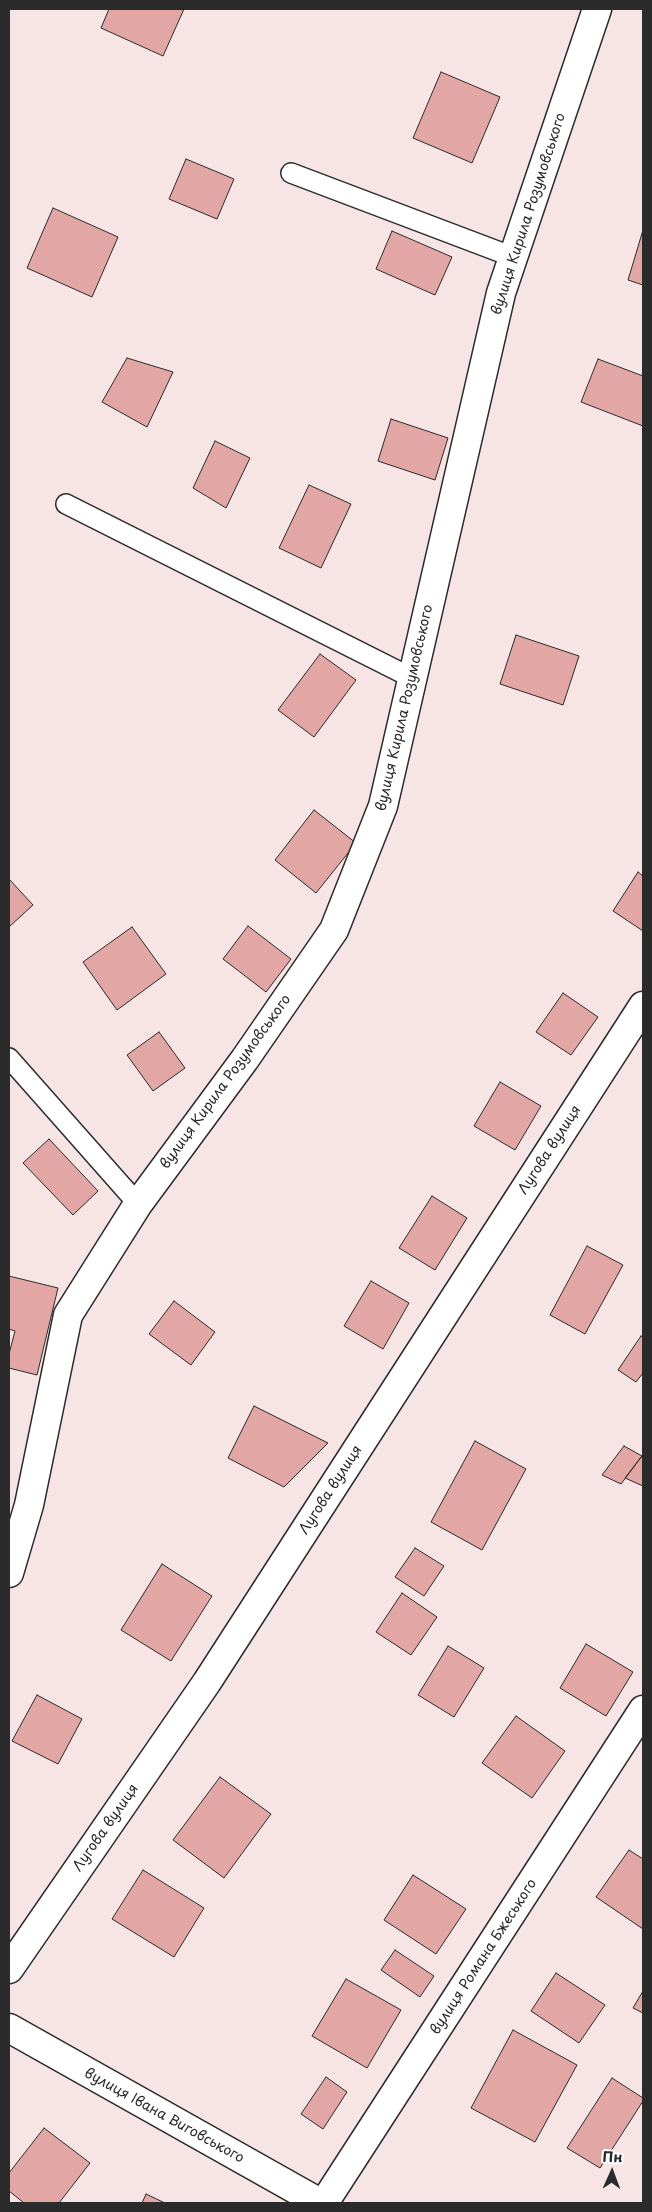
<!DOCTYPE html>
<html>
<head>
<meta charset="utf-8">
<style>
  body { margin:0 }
  #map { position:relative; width:652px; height:2212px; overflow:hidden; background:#f6e5e4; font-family:"Playpen Sans",sans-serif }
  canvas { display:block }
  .frame { position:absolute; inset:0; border:10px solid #2b2b2b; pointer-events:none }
  .north { position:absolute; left:587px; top:2147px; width:50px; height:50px; -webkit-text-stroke:4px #fff; paint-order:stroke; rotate:2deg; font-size:14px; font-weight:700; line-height:20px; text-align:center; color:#2b2b2b }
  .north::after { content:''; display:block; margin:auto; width:18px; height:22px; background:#2b2b2b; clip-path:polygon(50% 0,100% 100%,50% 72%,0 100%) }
</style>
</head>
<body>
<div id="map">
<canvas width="652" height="2212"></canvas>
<div class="frame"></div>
<div class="north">Пн</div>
</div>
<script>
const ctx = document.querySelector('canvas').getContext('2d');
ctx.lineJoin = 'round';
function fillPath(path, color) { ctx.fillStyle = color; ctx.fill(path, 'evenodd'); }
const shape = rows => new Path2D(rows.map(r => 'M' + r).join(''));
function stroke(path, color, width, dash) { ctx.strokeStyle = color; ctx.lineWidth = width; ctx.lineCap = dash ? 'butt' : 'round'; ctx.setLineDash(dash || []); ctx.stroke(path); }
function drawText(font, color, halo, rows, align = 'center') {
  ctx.font = font + ' "Playpen Sans",sans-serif'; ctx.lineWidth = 4; ctx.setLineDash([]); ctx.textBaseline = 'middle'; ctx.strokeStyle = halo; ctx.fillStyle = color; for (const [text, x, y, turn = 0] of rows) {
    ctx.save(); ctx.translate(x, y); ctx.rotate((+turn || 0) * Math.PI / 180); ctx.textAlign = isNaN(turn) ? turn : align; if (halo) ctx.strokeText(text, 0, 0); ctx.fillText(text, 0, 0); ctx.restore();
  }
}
const building = shape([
  [109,9,184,9,163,56,101,28,109,9],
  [441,72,500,97,472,163,413,138,441,72],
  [186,159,234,179,217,219,169,199,186,159],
  [53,208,118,237,92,297,27,268,53,208],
  [643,230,643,285,628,280,643,230],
  [392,231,452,257,435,295,376,269,392,231],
  [127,358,173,372,147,427,102,402,127,358],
  [598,359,643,376,643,426,581,402,598,359],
  [391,419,448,438,435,480,378,461,391,419],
  [215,441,250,458,226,508,193,488,215,441],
  [309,485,351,504,321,568,279,548,309,485],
  [516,635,579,656,563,705,500,684,516,635],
  [320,654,356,680,314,737,278,710,320,654],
  [314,810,356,843,316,893,275,860,314,810],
  [638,872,643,876,643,931,613,911,638,872],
  [9,879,33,905,9,927,9,879],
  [248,926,291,959,266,992,223,959,248,926],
  [132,927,166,974,117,1010,83,962,132,927],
  [563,993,598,1017,571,1055,536,1032,563,993],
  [159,1032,185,1068,153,1091,127,1055,159,1032],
  [500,1082,541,1106,515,1150,474,1126,500,1082],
  [49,1139,98,1191,73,1215,23,1163,49,1139],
  [432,1196,467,1218,435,1270,399,1248,432,1196],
  [587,1246,623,1265,585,1334,550,1315,587,1246],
  [9,1276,58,1288,37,1375,9,1368,9,1354,15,1331,9,1329,9,1276],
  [371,1281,409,1303,383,1349,344,1326,371,1281],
  [174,1301,215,1332,191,1365,149,1334,174,1301],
  [641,1336,643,1337,643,1373,636,1382,618,1370,641,1336],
  [254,1406,328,1443,284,1487,228,1458,254,1406],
  [475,1441,526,1469,482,1550,431,1522,475,1441],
  [624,1446,642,1456,621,1484,602,1475,624,1446],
  [642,1456,643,1456,643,1486,625,1478,642,1456],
  [415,1548,444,1566,424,1596,395,1577,415,1548],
  [162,1564,212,1596,171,1661,121,1630,162,1564],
  [402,1593,437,1617,411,1655,376,1632,402,1593],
  [586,1644,633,1672,606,1716,560,1688,586,1644],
  [448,1646,484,1668,454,1717,418,1695,448,1646],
  [37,1695,82,1719,58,1764,12,1741,37,1695],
  [516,1716,565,1751,532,1798,482,1763,516,1716],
  [220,1777,271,1814,224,1878,173,1840,220,1777],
  [629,1850,643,1859,643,1929,596,1897,629,1850],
  [143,1870,204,1908,174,1957,112,1919,143,1870],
  [413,1875,466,1909,436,1954,384,1920,413,1875],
  [395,1950,434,1976,420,1997,381,1970,395,1950],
  [556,1973,605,2005,579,2043,531,2011,556,1973],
  [346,1979,401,2010,367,2068,312,2036,346,1979],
  [643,1991,643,2013,633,2008,643,1991],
  [513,2030,577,2065,535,2142,471,2108,513,2030],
  [326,2077,347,2092,323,2129,301,2114,326,2077],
  [612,2078,643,2098,643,2101,600,2168,567,2148,612,2078],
  [44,2128,90,2163,59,2203,24,2203,9,2191,9,2173,44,2128],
  [146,2194,165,2203,142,2203,146,2194]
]);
const service = shape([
  [291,173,513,257],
  [66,504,412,678],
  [9,1058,138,1204]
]);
const minor = shape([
  [9,1573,29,1505,68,1315,138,1204,245,1059,334,930,383,806,501,293,597,9],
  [9,1969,207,1682,643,1006],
  [9,2028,320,2203],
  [324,2203,643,1710]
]);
const streetNames = [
  ["вулиця Кирила Розумовського",529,214,-72],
  ["вулиця Кирила Розумовського",405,708,-77],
  ["вулиця Кирила Розумовського",226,1082,-54],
  ["Лугова вулиця",550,1150,-57],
  ["Лугова вулиця",331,1490,-57],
  ["Лугова вулиця",106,1828,-55],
  ["вулиця Романа Бжеського",484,1957,-57],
  ["вулиця Івана Виговського",164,2116,29]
];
fillPath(building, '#e2a7a4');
stroke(building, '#2b2b2b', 1);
stroke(service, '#2b2b2b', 22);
stroke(minor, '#2b2b2b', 31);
stroke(service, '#fff', 19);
stroke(minor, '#fff', 28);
drawText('14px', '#2b2b2b', '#fff', streetNames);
</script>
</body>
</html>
